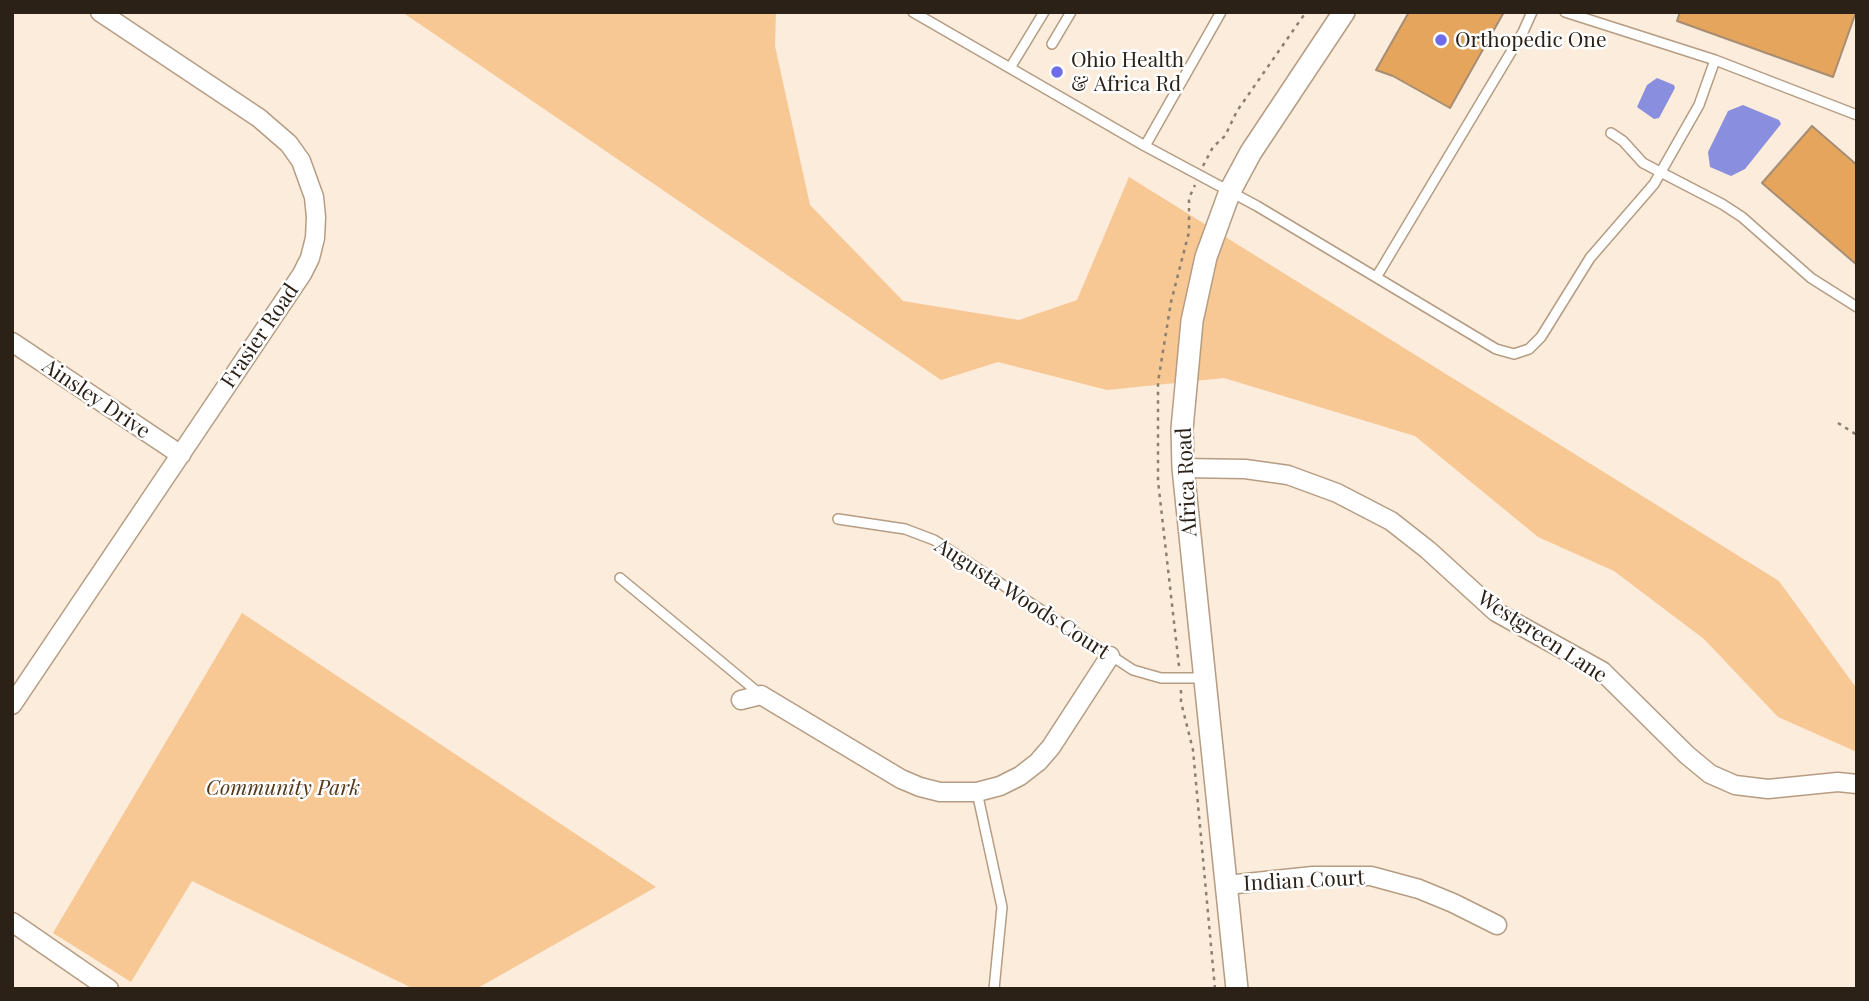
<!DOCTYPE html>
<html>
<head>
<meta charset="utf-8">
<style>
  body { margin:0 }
  #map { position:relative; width:1869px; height:1001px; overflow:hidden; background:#fcecdb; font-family:"Playfair Display",serif }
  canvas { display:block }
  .frame { position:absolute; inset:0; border:14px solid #2b2117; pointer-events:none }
</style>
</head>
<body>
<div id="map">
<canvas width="1869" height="1001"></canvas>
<div class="frame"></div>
</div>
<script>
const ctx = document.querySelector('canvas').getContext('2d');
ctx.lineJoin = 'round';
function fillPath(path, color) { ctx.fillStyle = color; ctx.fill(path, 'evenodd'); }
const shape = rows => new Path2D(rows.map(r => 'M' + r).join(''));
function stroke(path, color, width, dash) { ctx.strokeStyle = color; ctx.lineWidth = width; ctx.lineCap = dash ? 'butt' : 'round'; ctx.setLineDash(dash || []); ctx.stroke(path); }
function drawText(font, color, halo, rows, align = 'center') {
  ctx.font = font + ' "Playfair Display",serif'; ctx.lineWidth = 5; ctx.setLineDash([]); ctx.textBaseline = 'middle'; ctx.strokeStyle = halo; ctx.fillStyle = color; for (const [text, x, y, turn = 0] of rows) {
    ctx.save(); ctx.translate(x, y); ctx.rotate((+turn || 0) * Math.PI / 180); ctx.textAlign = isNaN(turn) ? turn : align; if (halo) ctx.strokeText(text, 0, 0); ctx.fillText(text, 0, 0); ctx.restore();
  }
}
const green = shape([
  [402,12,776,12,775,46,810,205,903,301,1019,320,1077,300,1129,177,1779,581,1857,689,1857,752,1778,717,1704,639,1614,571,1538,537,1415,436,1224,378,1107,390,998,362,941,380],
  [242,613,656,887,476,989,414,989,192,881,131,982,53,933]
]);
const water = shape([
  [1657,78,1674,85,1675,88,1659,118,1654,119,1637,107,1647,85],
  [1743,105,1779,120,1781,124,1745,169,1731,176,1710,167,1708,152,1728,111]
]);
const building = shape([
  [1409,12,1504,12,1450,108,1393,76,1376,70,1409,12],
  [1680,12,1856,12,1833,77,1677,21,1680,12],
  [1812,126,1857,165,1857,265,1762,183,1812,126]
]);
const path = shape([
  [1203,166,1213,147,1225,136,1237,111,1306,12],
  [1838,423,1857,435],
  [1179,666,1158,481,1158,382,1171,302,1189,232,1189,198,1195,185],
  [1181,690,1181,702,1193,750,1215,989]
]);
const service = shape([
  [913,12,1145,146,1257,206,1496,349,1514,354,1529,349,1541,337,1590,258,1654,184,1699,105,1715,60],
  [1565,12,1715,60,1857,115],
  [1052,44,1071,12],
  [1010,68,1044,12],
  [1611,133,1623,141,1643,163,1722,204,1742,217,1811,278,1857,307],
  [1145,146,1221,12],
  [1377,276,1523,32,1532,12],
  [838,519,905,529,934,540,1133,670,1161,678,1203,678],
  [620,578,760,694],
  [977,792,1002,907,994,989]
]);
const minor = shape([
  [12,342,181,455],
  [1183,468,1245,469,1288,475,1337,493,1391,521,1428,550,1496,612,1602,671,1687,755,1710,774,1735,785,1768,789,1838,782,1857,784],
  [741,700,761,695,901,779,920,787,940,792,977,792,1000,786,1020,776,1038,762,1051,747,1110,656],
  [12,705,302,274,310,258,315,238,316,217,314,197,301,161,289,144,259,118,100,12],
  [1227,885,1313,876,1371,876,1419,889,1453,903,1497,925],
  [12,922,109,989]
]);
const tertiary = shape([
  [1237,989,1183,468,1182,429,1192,321,1206,257,1230,191,1251,152,1344,12]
]);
const markers = [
  [1441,40,7,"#6e6ce6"],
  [1057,72,7,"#6e6ce6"]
];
const poiNames = [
  ["Orthopedic One",1455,40],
  ["Ohio Health",1071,60],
  ["& Africa Rd",1071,84]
];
const streetNames = [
  ["Frasier Road",260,336,-56],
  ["Ainsley Drive",96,399,34],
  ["Africa Road",1187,482,-93],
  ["Augusta Woods Court",1022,599,33],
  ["Westgreen Lane",1542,637,33],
  ["Indian Court",1304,881,-3]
];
const parkNames = [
  ["Community Park",283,788]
];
fillPath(green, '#f7c794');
fillPath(water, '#898ede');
fillPath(building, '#e6a55c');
stroke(building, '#a68d74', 2);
stroke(service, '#b59c82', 12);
stroke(minor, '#b59c82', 21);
stroke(tertiary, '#b59c82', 24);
stroke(path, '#8c7f72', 2.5, [3.5, 5]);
stroke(service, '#fff', 9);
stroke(minor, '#fff', 18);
stroke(tertiary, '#fff', 21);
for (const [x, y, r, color] of markers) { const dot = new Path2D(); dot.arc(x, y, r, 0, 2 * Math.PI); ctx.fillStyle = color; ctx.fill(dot); stroke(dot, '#fff', 2.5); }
drawText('21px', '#2b2117', '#fff', poiNames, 'left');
drawText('21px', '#2b2117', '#fff', streetNames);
drawText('italic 21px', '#533819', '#fff', parkNames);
</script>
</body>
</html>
